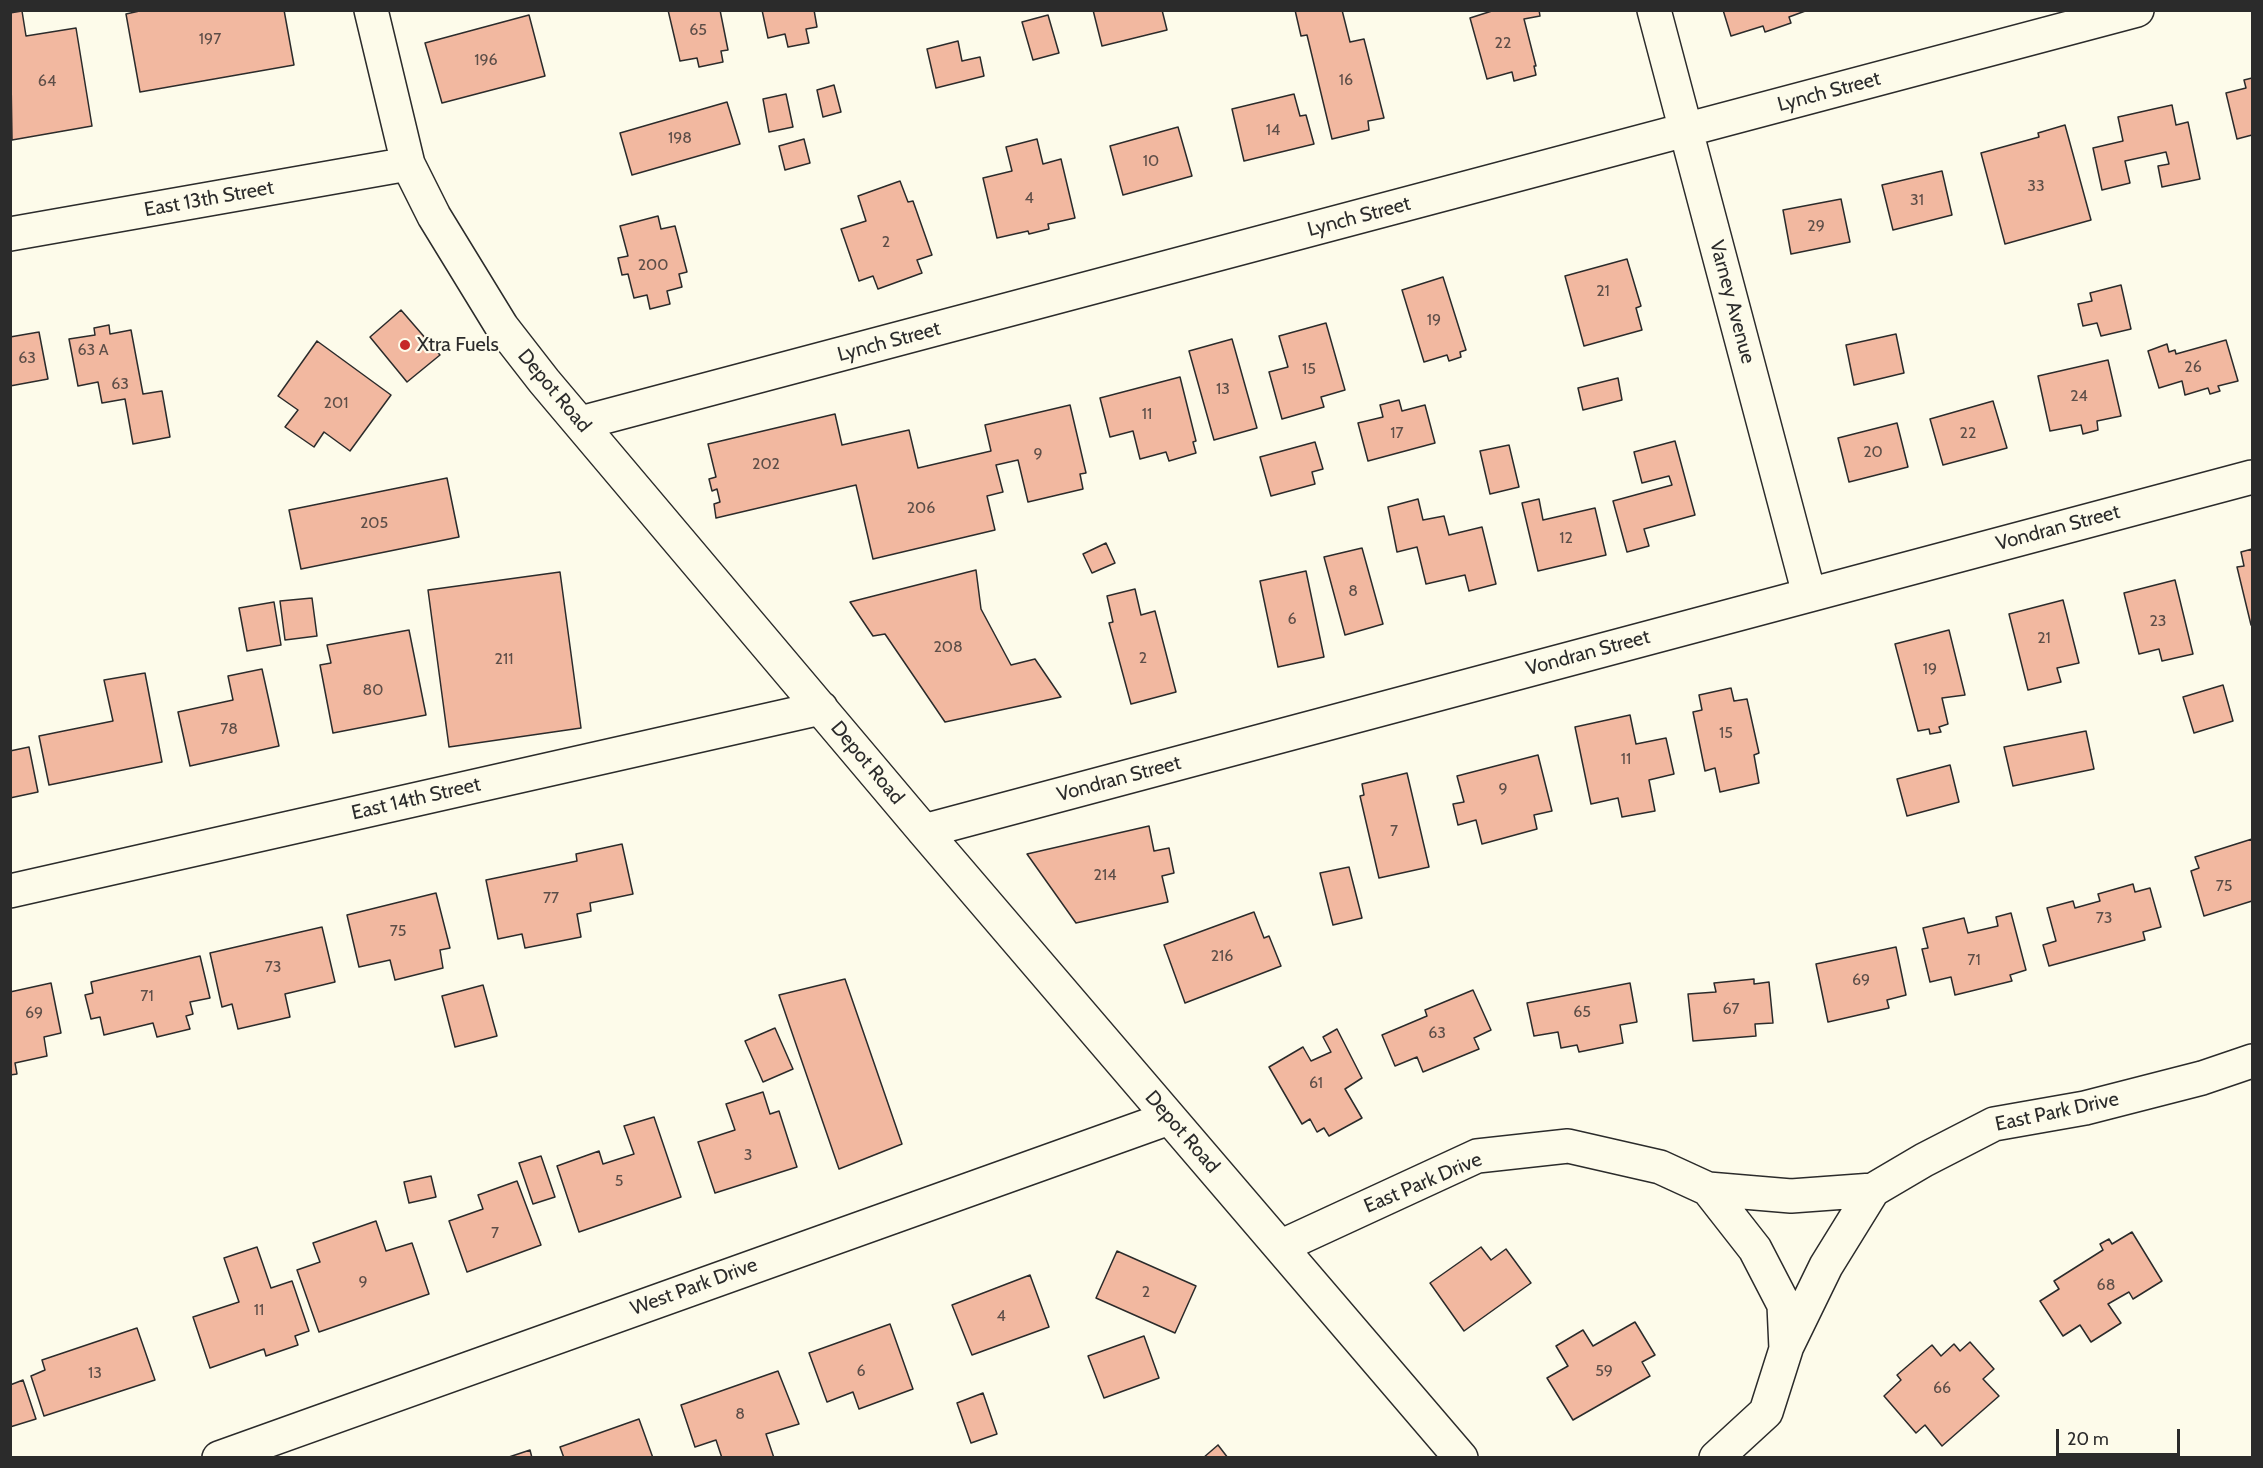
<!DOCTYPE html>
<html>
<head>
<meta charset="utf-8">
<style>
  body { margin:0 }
  #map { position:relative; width:2263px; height:1468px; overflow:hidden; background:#fdfbea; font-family:Cabin,sans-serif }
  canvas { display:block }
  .frame { position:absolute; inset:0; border:12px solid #2b2b2b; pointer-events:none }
  .scale { position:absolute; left:2056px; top:1429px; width:124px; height:27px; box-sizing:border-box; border:3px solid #2b2b2b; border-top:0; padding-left:8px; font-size:18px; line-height:21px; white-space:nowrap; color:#2b2b2b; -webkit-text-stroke:4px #fdfbea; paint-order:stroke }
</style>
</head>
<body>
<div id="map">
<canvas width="2263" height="1468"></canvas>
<div class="frame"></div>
<div class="scale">20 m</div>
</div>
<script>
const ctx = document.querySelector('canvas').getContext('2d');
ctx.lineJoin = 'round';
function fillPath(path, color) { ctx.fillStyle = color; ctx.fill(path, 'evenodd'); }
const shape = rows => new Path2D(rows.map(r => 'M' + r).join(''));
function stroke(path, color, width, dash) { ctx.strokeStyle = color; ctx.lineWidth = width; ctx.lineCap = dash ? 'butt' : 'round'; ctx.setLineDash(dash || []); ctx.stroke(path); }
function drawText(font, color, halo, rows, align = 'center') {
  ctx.font = font + ' Cabin,sans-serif'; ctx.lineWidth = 4.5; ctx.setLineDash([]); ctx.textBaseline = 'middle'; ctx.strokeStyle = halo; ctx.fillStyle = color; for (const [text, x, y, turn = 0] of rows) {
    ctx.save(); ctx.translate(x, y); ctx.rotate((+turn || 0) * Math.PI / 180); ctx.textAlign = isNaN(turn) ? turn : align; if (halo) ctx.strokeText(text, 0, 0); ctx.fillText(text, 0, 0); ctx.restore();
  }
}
const building = shape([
  [144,10,284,10,294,65,140,92,126,14,144,10],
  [668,10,720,10,728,50,721,51,723,62,699,67,697,58,680,61,668,10],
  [762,10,814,10,817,27,806,29,809,43,788,47,785,34,768,38,762,10],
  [1093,10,1162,10,1167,30,1102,46,1093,10],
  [1295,10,1342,10,1350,42,1364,39,1384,118,1368,121,1369,130,1332,139,1307,35,1301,36,1295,10],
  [1495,10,1539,10,1540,16,1524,19,1536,66,1534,66,1536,75,1514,81,1512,72,1487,79,1470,18,1495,10],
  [1723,10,1808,10,1789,17,1791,23,1765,32,1763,26,1731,36,1723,10],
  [22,11,26,36,76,28,92,126,12,140,10,13,22,11],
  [529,15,545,76,442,103,425,43,529,15],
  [1048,15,1059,53,1033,60,1022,22,1048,15],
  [958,41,962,61,980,57,984,76,936,88,927,49,958,41],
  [2252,78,2252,135,2237,139,2226,93,2246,88,2244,80,2252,78],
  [834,85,841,112,823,117,817,90,834,85],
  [786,94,793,127,769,132,763,99,786,94],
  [1294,94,1300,116,1306,115,1314,144,1244,161,1232,109,1294,94],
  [727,102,740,144,632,175,620,133,727,102],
  [2172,105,2176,125,2188,122,2200,179,2162,187,2158,166,2169,164,2166,152,2125,161,2130,183,2102,190,2093,148,2123,141,2118,117,2172,105],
  [2065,125,2091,220,2005,244,1981,153,2039,137,2038,133,2065,125],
  [1178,127,1192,176,1123,195,1110,146,1178,127],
  [804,139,810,163,785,170,779,146,804,139],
  [1037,139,1043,164,1061,159,1075,218,1048,224,1049,229,1029,234,1028,231,997,238,983,178,1012,171,1006,147,1037,139],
  [1942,171,1952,215,1893,230,1882,185,1942,171],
  [900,181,908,202,913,201,932,255,917,260,922,273,878,289,873,276,859,281,841,229,866,221,858,196,900,181],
  [1841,199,1850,242,1791,254,1783,210,1841,199],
  [658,216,661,229,675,226,687,272,679,274,682,287,667,291,670,304,650,309,647,295,634,298,628,274,622,275,618,258,628,256,620,226,658,216],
  [1627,259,1641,306,1636,308,1642,330,1584,346,1565,276,1627,259],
  [1443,277,1466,350,1460,352,1461,357,1449,361,1447,355,1424,362,1402,290,1443,277],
  [2121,285,2131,329,2101,336,2097,323,2083,326,2078,304,2092,301,2090,293,2121,285],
  [401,310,440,355,407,382,370,337,401,310],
  [1326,323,1345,390,1321,397,1324,407,1282,419,1269,372,1288,367,1279,336,1326,323],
  [109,325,110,334,131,330,143,394,162,391,170,437,133,444,125,399,102,403,98,382,78,386,69,339,95,335,94,328,109,325],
  [39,332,48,379,10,386,10,337,39,332],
  [1896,334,1904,373,1854,385,1846,345,1896,334],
  [1232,339,1257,428,1214,440,1189,351,1232,339],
  [2226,340,2238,381,2218,386,2220,391,2210,394,2208,388,2185,395,2182,381,2159,388,2148,351,2167,344,2169,352,2175,350,2176,354,2226,340],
  [317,341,391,395,350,451,324,432,314,447,285,427,298,410,278,396,317,341],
  [2108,360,2121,416,2097,421,2098,430,2083,434,2081,425,2050,431,2038,376,2108,360],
  [1180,377,1196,441,1193,442,1196,453,1169,461,1166,452,1140,459,1133,431,1110,437,1100,398,1180,377],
  [1618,378,1622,400,1583,410,1578,388,1618,378],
  [1399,400,1402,411,1425,405,1435,443,1368,461,1358,423,1383,417,1380,405,1399,400],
  [1993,401,2007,448,1943,465,1930,419,1993,401],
  [1070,405,1086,473,1080,474,1083,489,1028,502,1018,460,996,465,1003,492,987,496,995,530,873,559,856,485,716,518,714,504,720,502,717,489,712,491,709,479,716,477,708,444,835,414,842,445,909,430,918,468,991,451,985,425,1070,405],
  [1897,423,1908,467,1849,482,1838,438,1897,423],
  [1675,441,1695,515,1644,529,1649,546,1627,552,1613,501,1672,485,1669,476,1642,483,1634,452,1675,441],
  [1315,442,1323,469,1312,472,1315,484,1271,496,1260,457,1315,442],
  [1509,445,1519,487,1490,494,1480,451,1509,445],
  [447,478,459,537,301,569,289,510,447,478],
  [1418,499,1423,520,1444,516,1449,535,1482,527,1496,584,1469,591,1465,575,1426,584,1417,547,1397,552,1388,507,1418,499],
  [1539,499,1543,520,1595,508,1606,555,1538,571,1522,503,1539,499],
  [1106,543,1115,563,1092,573,1083,554,1106,543],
  [1362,548,1383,624,1345,635,1324,557,1362,548],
  [2252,549,2252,624,2251,625,2237,567,2244,566,2241,552,2252,549],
  [976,570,981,609,1011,665,1035,659,1061,697,945,722,885,634,873,636,850,602,976,570],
  [1306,571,1324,657,1278,667,1260,581,1306,571],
  [560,572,581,728,449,747,428,590,560,572],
  [2175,580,2193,654,2162,661,2159,649,2139,654,2124,593,2175,580],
  [1135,589,1141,615,1155,611,1176,692,1131,704,1109,623,1113,622,1107,596,1135,589],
  [312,598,317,636,285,640,280,601,312,598],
  [2063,600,2079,663,2057,668,2061,682,2028,690,2009,614,2063,600],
  [274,602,281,645,247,651,239,608,274,602],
  [409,630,426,715,333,733,320,665,331,663,327,645,409,630],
  [1949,630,1965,695,1942,698,1948,724,1939,727,1941,732,1930,734,1929,729,1918,731,1895,644,1949,630],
  [262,669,279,746,190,766,178,712,233,700,228,676,262,669],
  [145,673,162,762,49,785,39,736,113,721,104,680,145,673],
  [2223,685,2233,721,2194,733,2183,697,2223,685],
  [1731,688,1734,701,1747,699,1759,753,1754,755,1759,783,1720,792,1715,768,1705,771,1693,712,1702,710,1699,695,1731,688],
  [1630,715,1636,744,1666,738,1674,774,1649,780,1655,811,1622,817,1618,798,1591,804,1575,727,1630,715],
  [2086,731,2094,769,2013,786,2004,747,2086,731],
  [29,747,38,792,10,798,10,751,29,747],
  [1538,755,1552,811,1534,815,1537,829,1482,844,1476,820,1458,825,1453,804,1464,802,1457,776,1538,755],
  [1950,765,1959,802,1907,816,1897,779,1950,765],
  [1407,773,1429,867,1379,878,1360,796,1364,795,1362,784,1407,773],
  [1149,826,1154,851,1169,848,1174,873,1162,876,1168,902,1076,923,1027,854,1149,826],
  [2252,839,2252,901,2204,916,2191,871,2199,868,2195,857,2252,839],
  [622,844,633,894,590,903,591,911,577,914,581,937,525,948,522,934,498,939,486,880,577,861,576,854,622,844],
  [1349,867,1362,918,1333,925,1320,873,1349,867],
  [2133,884,2135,892,2150,888,2161,927,2143,932,2145,940,2049,966,2043,945,2056,941,2047,908,2073,901,2075,908,2100,901,2098,894,2133,884],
  [436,893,450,948,440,950,443,968,395,980,390,960,359,967,347,915,436,893],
  [1254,912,1264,938,1269,936,1281,966,1185,1003,1164,945,1254,912],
  [2011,913,2026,970,2010,975,2012,981,1955,995,1951,977,1930,982,1922,949,1928,948,1923,928,1964,918,1968,933,1998,926,1996,917,2011,913],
  [322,927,335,982,285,994,290,1017,238,1029,232,1004,222,1007,210,953,322,927],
  [1896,947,1906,995,1887,1000,1889,1008,1828,1022,1816,964,1896,947],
  [200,956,210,998,190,1002,193,1014,186,1016,190,1029,157,1037,153,1023,104,1035,100,1017,91,1019,85,995,93,993,91,982,200,956],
  [845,979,902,1144,839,1169,779,995,845,979],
  [1754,979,1754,984,1769,982,1773,1023,1755,1024,1756,1036,1693,1041,1688,994,1716,992,1714,983,1754,979],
  [51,983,61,1033,44,1037,47,1056,15,1063,17,1074,10,1075,10,992,51,983],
  [1630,983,1637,1022,1620,1025,1623,1043,1579,1052,1577,1045,1561,1048,1558,1032,1534,1036,1527,1003,1630,983],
  [483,985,497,1036,455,1047,442,996,483,985],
  [1473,990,1491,1030,1474,1038,1479,1049,1423,1072,1417,1057,1395,1066,1382,1035,1427,1016,1425,1010,1473,990],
  [775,1028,793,1069,763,1082,745,1041,775,1028],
  [1337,1029,1362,1078,1345,1089,1362,1118,1329,1136,1324,1128,1317,1132,1310,1119,1302,1124,1269,1067,1303,1047,1311,1061,1331,1052,1323,1037,1337,1029],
  [763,1092,770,1114,779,1111,797,1167,715,1193,698,1142,735,1130,726,1104,763,1092],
  [654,1117,681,1197,579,1232,557,1166,599,1151,603,1164,634,1154,624,1126,654,1117],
  [541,1156,555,1197,533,1204,519,1163,541,1156],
  [431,1176,436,1197,409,1203,404,1182,431,1176],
  [517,1181,541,1245,467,1272,449,1221,483,1209,478,1195,517,1181],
  [376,1221,386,1251,412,1243,429,1294,319,1332,297,1270,320,1262,313,1243,376,1221],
  [2132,1232,2162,1281,2133,1299,2129,1292,2108,1304,2121,1323,2091,1342,2080,1325,2063,1336,2040,1301,2059,1289,2054,1281,2103,1250,2100,1244,2109,1239,2112,1244,2132,1232],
  [257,1247,271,1288,292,1281,309,1331,295,1336,298,1345,266,1356,264,1349,210,1368,193,1317,239,1302,224,1258,257,1247],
  [1481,1247,1491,1260,1506,1249,1531,1283,1464,1331,1430,1283,1481,1247],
  [1117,1251,1196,1286,1175,1333,1096,1298,1117,1251],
  [1030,1275,1049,1327,972,1355,952,1305,1030,1275],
  [1635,1322,1655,1355,1642,1362,1650,1376,1573,1420,1547,1378,1568,1366,1556,1346,1583,1330,1593,1346,1635,1322],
  [890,1324,913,1389,859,1409,853,1392,827,1402,809,1353,890,1324],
  [137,1328,155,1380,44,1416,31,1376,45,1370,42,1360,137,1328],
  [1144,1336,1159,1378,1104,1398,1088,1356,1144,1336],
  [1970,1342,1994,1369,1983,1379,1999,1396,1942,1446,1925,1425,1916,1433,1884,1396,1901,1380,1897,1375,1932,1345,1941,1356,1954,1344,1960,1351,1970,1342],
  [778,1371,799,1424,766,1434,774,1458,722,1458,716,1440,695,1447,681,1405,778,1371],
  [23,1380,36,1419,10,1427,10,1385,23,1380],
  [983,1393,997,1434,971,1443,957,1403,983,1393],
  [639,1419,653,1458,564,1458,560,1447,639,1419],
  [1218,1445,1228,1458,1203,1458,1218,1445],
  [530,1450,532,1458,506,1458,530,1450]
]);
const minor = shape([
  [371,10,408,164,434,216,502,327,544,381,924,831,1461,1458],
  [1654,10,1809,594],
  [10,234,408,164],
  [581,423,2137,10],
  [924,831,2252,477],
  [10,891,821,708],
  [1708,1189,1791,1196,1873,1190,1924,1160,1994,1124,2085,1108,2202,1078,2252,1061],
  [1282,1246,1477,1156,1568,1146,1660,1167,1708,1189,1755,1249,1784,1305,1786,1349,1766,1412,1716,1458],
  [1787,1346,1826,1266,1873,1190],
  [219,1458,1169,1118]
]);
const markers = [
  [405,345,6,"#c62828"]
];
const numberNames = [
  ["65",698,30],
  ["197",210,39],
  ["22",1503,43],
  ["196",486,60],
  ["16",1346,80],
  ["64",47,81],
  ["14",1273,130],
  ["198",680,138],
  ["10",1151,161],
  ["33",2036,186],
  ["4",1029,198],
  ["31",1917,200],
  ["29",1816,226],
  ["2",886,242],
  ["200",653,265],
  ["21",1603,291],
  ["19",1434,320],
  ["63 A",93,350],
  ["63",27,358],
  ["26",2193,367],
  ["15",1309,369],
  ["63",120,384],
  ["13",1223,389],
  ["24",2079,396],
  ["201",336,403],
  ["11",1147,414],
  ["17",1397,433],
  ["22",1968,433],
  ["20",1873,452],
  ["9",1038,454],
  ["202",766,464],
  ["206",921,508],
  ["205",374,523],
  ["12",1566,538],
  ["8",1353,591],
  ["6",1292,619],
  ["23",2158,621],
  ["21",2044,638],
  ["208",948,647],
  ["2",1143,658],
  ["211",504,659],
  ["19",1930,669],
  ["80",373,690],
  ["78",229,729],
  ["15",1726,733],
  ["11",1626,759],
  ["9",1503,789],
  ["7",1394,831],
  ["214",1105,875],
  ["75",2224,886],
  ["77",551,898],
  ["73",2104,918],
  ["75",398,931],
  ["216",1222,956],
  ["71",1974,960],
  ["73",273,967],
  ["69",1861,980],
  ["71",147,996],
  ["67",1731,1009],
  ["65",1582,1012],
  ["69",34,1013],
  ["63",1437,1033],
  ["61",1316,1083],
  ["3",748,1155],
  ["5",619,1181],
  ["7",495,1233],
  ["9",363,1282],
  ["68",2106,1285],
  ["2",1146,1292],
  ["11",259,1310],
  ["4",1001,1316],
  ["6",861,1371],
  ["59",1604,1371],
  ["13",95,1373],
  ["66",1942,1388],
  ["8",740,1414]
];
const streetNames = [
  ["Lynch Street",1829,92,-15],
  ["East 13th Street",209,199,-10],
  ["Lynch Street",1359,217,-15],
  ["Varney Avenue",1732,302,75],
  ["Lynch Street",889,342,-15],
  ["Depot Road",554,391,50],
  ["Vondran Street",2058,528,-15],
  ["Vondran Street",1588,653,-15],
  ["Depot Road",867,763,50],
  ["Vondran Street",1119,779,-15],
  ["East 14th Street",416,799,-13],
  ["East Park Drive",2057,1112,-12],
  ["Depot Road",1182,1132,49],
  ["East Park Drive",1423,1183,-23],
  ["West Park Drive",694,1287,-20]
];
const poiNames = [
  ["Xtra Fuels",417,345]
];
fillPath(building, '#f2b8a0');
stroke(building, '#2b2b2b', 1.5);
stroke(minor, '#2b2b2b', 36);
stroke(minor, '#fdfbea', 33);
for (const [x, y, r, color] of markers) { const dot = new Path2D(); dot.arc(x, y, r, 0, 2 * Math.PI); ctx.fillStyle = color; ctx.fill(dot); stroke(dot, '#fdfbea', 2); }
drawText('16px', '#5d4e48', null, numberNames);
drawText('20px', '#2b2b2b', '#fdfbea', streetNames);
drawText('20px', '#2b2b2b', '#fdfbea', poiNames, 'left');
</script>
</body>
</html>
